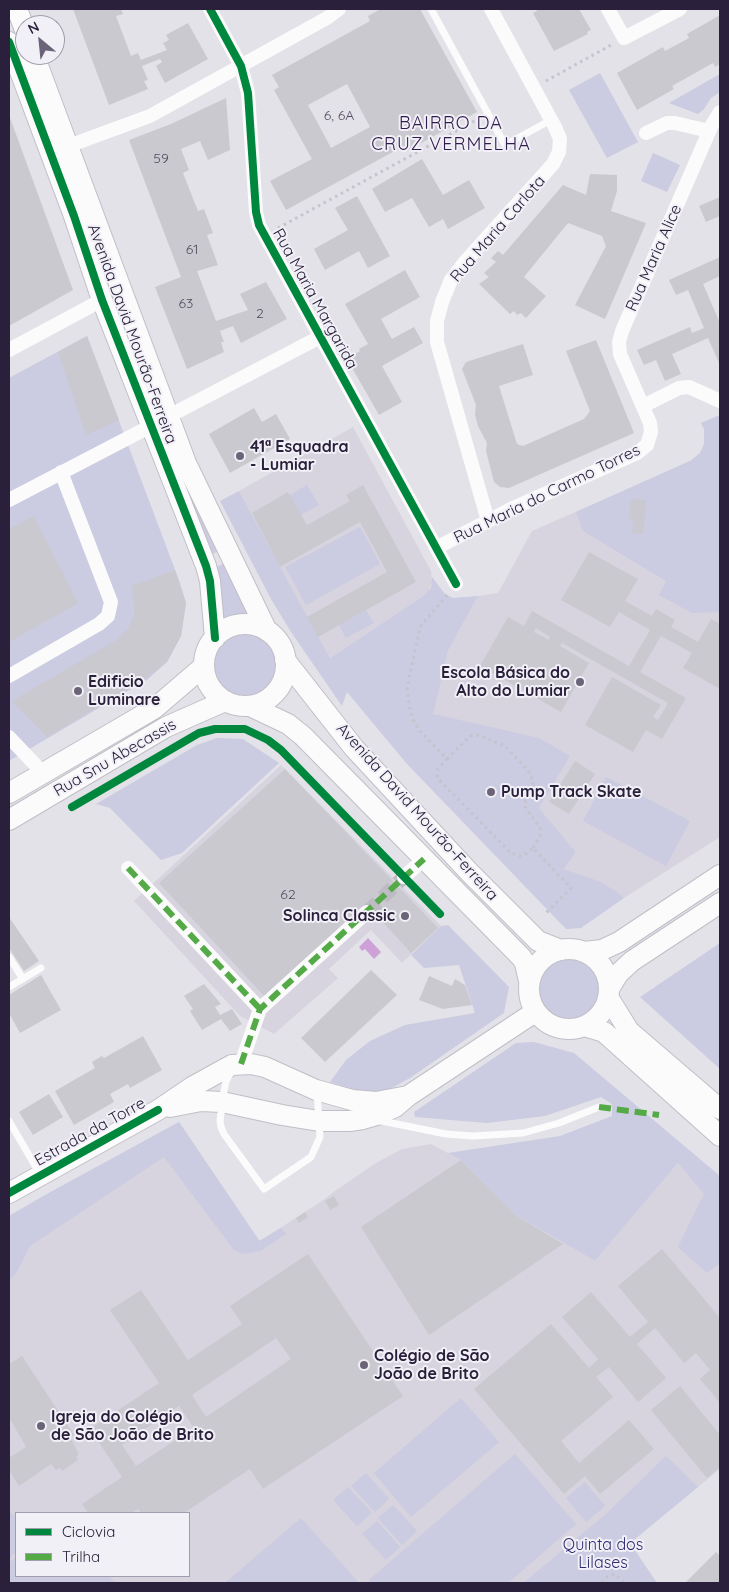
<!DOCTYPE html>
<html>
<head>
<meta charset="utf-8">
<style>
  body { margin:0 }
  #map { position:relative; width:729px; height:1592px; overflow:hidden; background:#e3e2e8; font-family:Quicksand,sans-serif }
  canvas { display:block }
  .frame { position:absolute; inset:0; border:10px solid #2b203b; pointer-events:none }
  .legend { position:absolute; left:15px; top:1512px; width:175px; height:65px; box-sizing:border-box; background:#f1f0f7; border:1px solid #a29dac; margin:0; padding:6px 9px; list-style:none; font-size:15px; color:#2b203b }
  .legend li { display:flex; align-items:center; gap:10px; height:25px }
  .legend b { width:25px; border:1px solid #a29dac }
  .north { position:absolute; left:15px; top:15px; width:50px; height:50px; box-sizing:border-box; background:#f1f0f7; border:1px solid #a29dac; border-radius:50%; rotate:332deg; font-size:14px; font-weight:700; line-height:20px; text-align:center; color:#2b203b }
  .north::after { content:''; display:block; margin:auto; width:18px; height:22px; background:#6b6478; clip-path:polygon(50% 0,100% 100%,50% 72%,0 100%) }
</style>
</head>
<body>
<div id="map">
<canvas width="729" height="1592"></canvas>
<div class="frame"></div>
<ul class="legend">
<li><b style="height:6px;background:#00873e"></b>Ciclovia</li>
<li><b style="height:6px;background:#54aa46"></b>Trilha</li>
</ul>
<div class="north">N</div>
</div>
<script>
const ctx = document.querySelector('canvas').getContext('2d');
ctx.lineJoin = 'round';
function fillPath(path, color) { ctx.fillStyle = color; ctx.fill(path, 'evenodd'); }
const shape = rows => new Path2D(rows.map(r => 'M' + r).join(''));
function stroke(path, color, width, dash) { ctx.strokeStyle = color; ctx.lineWidth = width; ctx.lineCap = dash ? 'butt' : 'round'; ctx.setLineDash(dash || []); ctx.stroke(path); }
function drawText(font, color, halo, rows, align = 'center') {
  ctx.font = font + ' Quicksand,sans-serif'; ctx.lineWidth = 4; ctx.setLineDash([]); ctx.textBaseline = 'middle'; ctx.strokeStyle = halo; ctx.fillStyle = color; for (const [text, x, y, turn = 0] of rows) {
    ctx.save(); ctx.translate(x, y); ctx.rotate((+turn || 0) * Math.PI / 180); ctx.textAlign = isNaN(turn) ? turn : align; if (halo) ctx.strokeText(text, 0, 0); ctx.fillText(text, 0, 0); ctx.restore();
  }
}
const built = shape([
  [720,415,720,837,624,898,616,891,599,881,564,869,576,852,539,808,569,756,432,714,448,651,478,596,498,593,532,531,689,462,700,453,704,444,704,429,701,423],
  [353,427,431,571,432,581,429,591,423,596,330,658,239,491],
  [281,765,441,926,402,963,371,930,329,969,338,978,274,1034,240,1016,134,901],
  [179,1122,260,1241,322,1201,335,1191,376,1163,402,1149,431,1144,461,1160,514,1214,595,1261,678,1163,720,1212,720,1469,630,1543,609,1511,523,1583,9,1583,9,1216,47,1194],
  [16,1513,189,1513,189,1576,16,1576]
]);
const green = shape([
  [600,73,638,142,607,158,569,90],
  [720,74,720,92,711,98,704,109,698,114,669,103],
  [653,153,680,165,667,192,641,181],
  [87,336,180,583,186,603,181,636,167,662,148,679,9,761,9,378],
  [155,401,218,551,209,556],
  [720,415,720,612,692,613,659,595,666,581,583,531,576,512,692,460,700,453,704,444,704,429,701,423],
  [307,485,319,505,299,516,288,496],
  [239,491,330,658,423,596,431,588,432,577,445,594,453,598,478,596,448,651,433,714,539,738,570,756,539,808,576,852,564,869,599,881,616,891,624,898,581,928,566,929,407,764,347,692,342,706,291,632,271,599,220,501],
  [360,527,380,564,306,605,285,567],
  [225,563,249,616,223,620,214,568],
  [366,610,374,623,346,638,339,625],
  '213 666a32 32 0 1 1 64 0a32 32 0 1 1-64 0Z',
  [217,738,243,739,279,763,182,853,161,860,110,808,96,804,197,745],
  [606,777,690,821,666,866,583,821],
  [448,925,509,987,504,1013,410,1078,392,1088,379,1093,367,1092,350,1089,330,1082,346,1060,370,1041,405,1025,475,1013,459,965,424,968,411,955,441,926],
  [720,943,720,1069,640,997],
  '539 989a30 30 0 1 1 60 0a30 30 0 1 1-60 0Z',
  [534,1042,574,1053,720,1176,720,1263,707,1273,678,1247,704,1194,678,1163,595,1261,514,1214,461,1160,448,1153,560,1136,612,1116,612,1104,601,1097,545,1116,487,1123,415,1117,414,1112,516,1043],
  [179,1122,259,1241,281,1228,286,1234,260,1251,242,1254,234,1250,164,1157,30,1246,15,1275,9,1281,9,1216,47,1194],
  [461,1398,499,1442,411,1517,374,1473],
  [515,1454,576,1524,508,1583,371,1583,369,1580],
  [666,1456,698,1487,630,1543,657,1583,523,1583,609,1511],
  [366,1473,389,1499,375,1512,351,1486],
  [585,1482,605,1506,586,1522,566,1498],
  [348,1487,372,1513,357,1526,333,1500],
  [393,1505,417,1531,402,1545,378,1518],
  [9,1511,16,1518,16,1552,9,1558],
  [301,1518,359,1583,225,1583],
  [377,1521,400,1547,386,1560,362,1534],
  [16,1557,16,1576,109,1576,115,1583,9,1583,9,1563]
]);
const water = shape([
  [368,938,381,952,374,959,365,949,362,951,359,947]
]);
const building = shape([
  [73,9,121,9,123,14,116,16,131,56,138,53,141,60,167,50,163,43,169,40,166,35,188,23,208,59,165,83,156,66,162,62,160,59,142,66,148,80,144,81,148,89,109,105],
  [381,9,420,9,477,112,407,151,404,146,286,210,270,181,312,159,274,90,279,87,272,75,370,21,368,16],
  [347,84,370,127,331,148,308,105],
  [536,9,579,9,591,30,587,32,588,34,554,51,533,13,537,11],
  [720,15,720,64,715,67,713,63,672,86,674,89,637,110,617,73,663,47,665,51,689,38,687,34],
  [226,98,230,150,208,160,200,141,181,149,189,170,183,173,198,211,204,209,213,233,207,235,218,265,197,271,216,321,248,310,240,294,266,282,287,319,241,343,233,326,220,331,224,342,221,342,224,352,187,369,155,287,181,277,129,140,171,124],
  [9,115,73,290,9,326],
  [422,159,443,195,469,180,485,208,448,229,443,219,429,227,412,198,385,212,372,189],
  [590,174,617,175,617,191,611,211,646,223,605,319,575,305,606,246,602,236,568,223,524,277,546,296,526,318,521,313,517,315,514,311,510,314,479,284,489,277,484,273,496,262,491,258,498,251,503,255,563,185,586,195],
  [357,196,390,256,368,268,359,251,325,270,314,249,348,230,335,208],
  [720,197,720,216,706,222,699,206],
  [720,257,720,276,703,284,720,323,720,365,708,338,672,354,681,374,665,381,656,360,644,365,637,350,690,327,692,333,704,328,688,290,676,295,669,280],
  [405,270,420,297,381,319,392,339,414,327,423,343,382,366,402,402,379,415,347,359,360,351,359,349,368,344,345,304],
  [87,336,119,420,86,435,58,352],
  [596,340,634,433,509,488,500,487,494,482,486,451,487,443,478,426,475,415,476,405,462,369,466,362,523,344,533,375,499,386,517,444,523,446,584,419,590,411,566,351],
  [254,408,262,422,276,414,290,439,230,473,209,434],
  [363,485,416,582,318,637,307,617,387,572,360,522,280,567,252,513,288,492,307,525,350,501,346,495],
  [631,499,646,500,643,534,632,533,633,519,629,519],
  [34,516,78,603,9,642,9,529],
  [589,552,638,579,625,601,652,616,656,609,675,620,671,627,698,642,711,619,720,624,720,689,683,668,692,653,661,636,640,672,686,698,662,739,646,730,633,752,585,725,612,677,661,705,653,717,658,720,668,703,562,643,560,646,589,663,561,712,480,666,508,617,524,626,532,611,629,666,650,630,619,612,610,627,561,600],
  [536,628,550,637,549,640,534,632],
  [175,570,186,603,181,636,167,662,143,680,47,737,12,701,115,641,128,629,135,612,132,586],
  [575,761,595,774,569,814,549,802],
  [285,769,438,928,411,953,369,907,266,998,159,883],
  [9,917,39,961,24,971,9,948],
  [371,970,397,995,325,1062,301,1038],
  [41,975,61,1010,20,1033,9,1013,9,995],
  [429,976,452,986,455,979,465,985,472,1005,443,1009,419,1000],
  [204,984,221,1004,215,1007,220,1015,232,1009,242,1024,230,1031,221,1019,202,1030,190,1011,193,1009,184,996],
  [143,1036,162,1070,130,1088,128,1084,110,1094,114,1102,74,1125,55,1091,95,1068,92,1062,102,1056,104,1058],
  [49,1094,63,1117,33,1135,19,1112],
  [461,1160,514,1214,563,1244,429,1335,361,1227],
  [334,1196,339,1205,330,1210,325,1201],
  [305,1212,308,1217,299,1223,296,1218],
  [662,1249,720,1318,720,1403,700,1379,710,1370,696,1353,684,1363,655,1328,637,1344,666,1378,638,1402,609,1367,596,1377,613,1397,561,1441,579,1463,629,1420,654,1449,600,1494,585,1476,564,1494,474,1389,551,1324,589,1368,598,1359,562,1317,591,1292,630,1337,648,1322,618,1286],
  [308,1254,403,1396,263,1489,250,1469,184,1513,141,1513,138,1509,132,1513,88,1513,82,1504,122,1477,90,1429,159,1383,110,1310,141,1290,188,1360,242,1324,230,1306],
  [276,1338,291,1359,206,1417,192,1395],
  [179,1406,194,1428,136,1466,122,1445],
  [22,1356,74,1435,70,1437,79,1454,76,1457,78,1460,62,1471,60,1468,56,1470,51,1464,19,1486,9,1470,9,1458,26,1447,9,1417,9,1364],
  [680,1386,720,1435,720,1467,707,1478,651,1410],
  [716,1552,720,1556,720,1583,685,1583]
]);
const streetTunnel = shape([
  [367,912,404,877]
]);
const path = shape([
  [546,81,613,44],
  [278,228,478,119],
  [447,595,420,627,407,688,410,710,413,720,419,730,447,759,438,769,437,777,439,780,511,853,519,856,523,856,533,848,571,888,545,914],
  [447,759,470,736,479,735,505,746,519,761,527,769,534,782,524,805,540,828,540,836,533,848],
  [602,1583,607,1577,615,1574,624,1583]
]);
const lane = shape([
  [431,9,505,145,551,120],
  [9,957,23,979],
  [9,987,41,968],
  [231,1072,226,1081,224,1091,220,1121,221,1127,224,1134,264,1189,311,1157,320,1137,317,1092],
  [377,1120,446,1134,473,1136,523,1133,559,1123,599,1107],
  [9,1121,40,1174]
]);
const street = shape([
  [210,9,241,66,248,93,256,212,259,225,456,584],
  [608,9,624,38,680,9],
  [646,133,667,123,675,123,709,131],
  [60,149,150,116,327,18,339,9],
  [9,350,102,300],
  [643,406,679,388,689,387,720,401],
  [169,416,320,337],
  [9,500,151,426],
  [488,521,437,342,437,321,442,302,451,280,464,263,553,164,559,152,560,139,555,127,491,9],
  [436,548,511,509,637,453,647,445,651,432,650,423,620,354,619,342,622,331,712,125,720,112],
  [9,676,99,624,108,616,111,602,61,472],
  [9,737,43,773],
  [128,868,260,1009],
  [404,877,424,859],
  [241,1064,260,1009,367,912]
]);
const secondary = shape([
  [17,9,25,30],
  [9,42,74,216,102,300,206,566,210,581,215,638],
  [34,55,186,463,267,631],
  '204 665a41 41 0 1 1 82 0a41 41 0 1 1-82 0Z',
  [285,660,354,748,470,873,538,941,561,950],
  [250,706,288,724,303,736,521,957,525,963,529,981],
  [9,793,155,708,204,666],
  [9,820,166,727,225,701],
  '529 989a40 40 0 1 1 80 0a40 40 0 1 1-80 0Z',
  [584,952,602,950,619,942,720,875],
  [609,989,618,974,632,961,720,903],
  [608,997,629,1031,720,1109],
  [584,1026,604,1032,720,1136],
  [170,1107,201,1101,222,1102,282,1115,319,1121,349,1121,363,1119,377,1115,395,1107,408,1096,535,1012],
  [9,1193,158,1110,192,1087,232,1065,251,1064,265,1067,316,1090,352,1100,376,1102,408,1096]
]);
const quiet = shape([
  [128,868,260,1009],
  [241,1064,260,1009,424,859],
  [599,1107,659,1115]
]);
const cycleway = shape([
  [210,9,241,66,248,93,256,212,259,225,456,584],
  [9,42,74,216,102,300,206,566,210,581,215,638],
  [72,807,199,733,215,729,245,729,268,740,281,750,440,914],
  [9,1193,158,1110]
]);
const markers = [
  [240,456,5,"#6b6478"],
  [580,682,5,"#6b6478"],
  [78,691,5,"#6b6478"],
  [491,792,5,"#6b6478"],
  [405,916,5,"#6b6478"],
  [364,1365,5,"#6b6478"],
  [41,1426,5,"#6b6478"]
];
const numberNames = [
  ["6, 6A",339,116],
  ["59",161,159],
  ["61",192,250],
  ["63",186,304],
  ["2",260,314],
  ["62",288,895]
];
const streetNames = [
  ["Rua Maria Carlota",498,229,-49],
  ["Rua Maria Alice",654,258,-66],
  ["Rua Maria Margarida",315,299,61],
  ["Avenida David Mourão-Ferreira",132,334,70],
  ["Rua Maria do Carmo Torres",547,494,-26],
  ["Rua Snu Abecassis",115,758,-30],
  ["Avenida David Mourão-Ferreira",417,812,48],
  ["Estrada da Torre",90,1132,-29]
];
const poiNames = [
  ["41ª Esquadra",250,447],
  ["- Lumiar",250,465],
  ["Escola Básica do",570,673,"right"],
  ["Alto do Lumiar",570,691,"right"],
  ["Edificio",88,682],
  ["Luminare",88,700],
  ["Pump Track Skate",501,792],
  ["Solinca Classic",395,916,"right"],
  ["Colégio de São",374,1356],
  ["João de Brito",374,1374],
  ["Igreja do Colégio",51,1417],
  ["de São João de Brito",51,1435]
];
const parkNames = [
  ["Quinta dos",603,1545],
  ["Lilases",603,1563]
];
const neighbourhoodNames = [
  ["BAIRRO DA",451,124],
  ["CRUZ VERMELHA",451,145]
];
fillPath(built, '#d7d4df');
fillPath(green, '#cbcbe1');
fillPath(water, '#cea2d8');
fillPath(building, '#cac9cf');
stroke(streetTunnel, '#bebbc5', 14, [14, 7]);
stroke(secondary, '#c1bec7', 22);
stroke(path, '#c6c3cc', 3, [2.5, 4]);
stroke(lane, '#fbfbfc', 7);
stroke(street, '#fbfbfc', 14);
stroke(secondary, '#fbfbfc', 20);
stroke(quiet, '#54aa46', 6, [12, 6]);
stroke(cycleway, '#00873e', 8);
for (const [x, y, r, color] of markers) { const dot = new Path2D(); dot.arc(x, y, r, 0, 2 * Math.PI); ctx.fillStyle = color; ctx.fill(dot); stroke(dot, '#f1f0f7', 2); }
drawText('14px', '#544c62', null, numberNames);
drawText('16px', '#2b203b', '#f1f0f7', streetNames);
drawText('bold 16px', '#2b203b', '#f1f0f7', poiNames, 'left');
drawText('16px', '#2f2a72', '#f1f0f7', parkNames);
ctx.letterSpacing = '1px';
drawText('18px', '#321c4d', '#f1f0f7', neighbourhoodNames);
ctx.letterSpacing = '0px';
</script>
</body>
</html>
